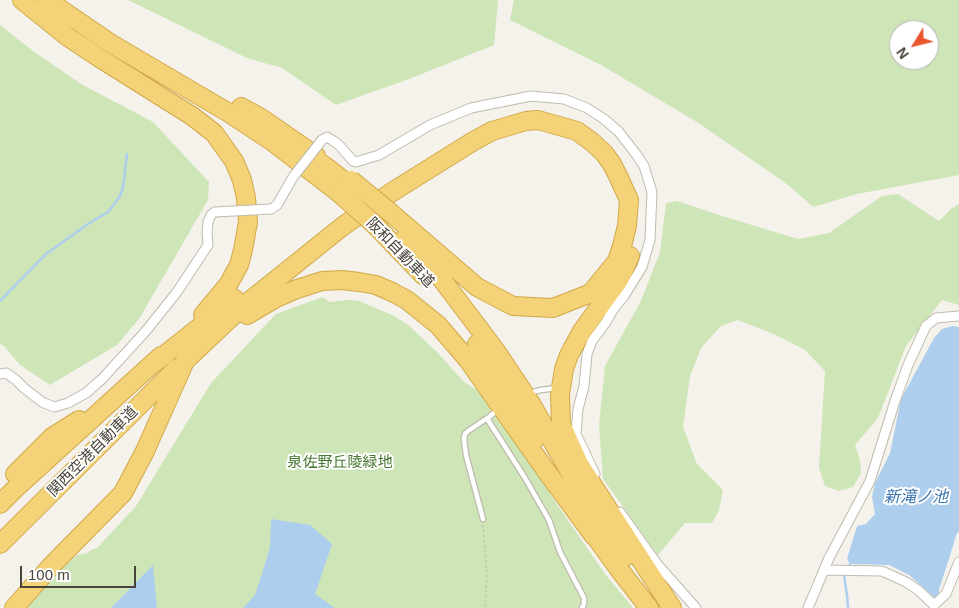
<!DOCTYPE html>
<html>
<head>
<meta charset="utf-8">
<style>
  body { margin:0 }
  #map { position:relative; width:959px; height:608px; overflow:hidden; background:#f4f2eb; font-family:Arial,sans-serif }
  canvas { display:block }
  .north { position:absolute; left:889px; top:20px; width:50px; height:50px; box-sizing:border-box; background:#fff; border:1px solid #b6b4b0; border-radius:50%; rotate:234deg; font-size:14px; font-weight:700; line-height:20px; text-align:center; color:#484339 }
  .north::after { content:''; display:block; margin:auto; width:18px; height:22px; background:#ea552d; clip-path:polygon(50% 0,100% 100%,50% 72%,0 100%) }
  .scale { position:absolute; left:20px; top:566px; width:116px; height:22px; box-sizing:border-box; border:2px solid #484339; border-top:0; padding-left:6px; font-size:15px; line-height:18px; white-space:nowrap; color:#484339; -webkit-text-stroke:4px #fff; paint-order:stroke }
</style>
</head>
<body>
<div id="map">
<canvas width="959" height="608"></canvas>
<div class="north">N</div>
<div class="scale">100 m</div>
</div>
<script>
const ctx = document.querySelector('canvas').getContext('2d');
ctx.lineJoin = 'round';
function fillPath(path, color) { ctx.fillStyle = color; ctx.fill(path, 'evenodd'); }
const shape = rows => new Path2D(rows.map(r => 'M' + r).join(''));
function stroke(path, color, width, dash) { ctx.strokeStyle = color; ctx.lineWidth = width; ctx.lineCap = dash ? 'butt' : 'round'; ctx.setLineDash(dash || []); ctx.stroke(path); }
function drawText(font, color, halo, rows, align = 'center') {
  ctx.font = font + ' Arial,"Noto Sans JP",sans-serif'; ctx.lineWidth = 4; ctx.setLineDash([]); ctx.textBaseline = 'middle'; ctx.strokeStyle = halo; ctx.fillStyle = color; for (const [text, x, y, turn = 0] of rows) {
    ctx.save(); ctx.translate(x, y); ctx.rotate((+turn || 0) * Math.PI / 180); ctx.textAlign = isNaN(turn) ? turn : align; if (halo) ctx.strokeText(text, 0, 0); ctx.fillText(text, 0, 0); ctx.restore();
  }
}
const green = shape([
  [128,0,498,0,494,45,409,79,336,105,282,68,247,58],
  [514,0,959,0,959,175,857,194,813,207,787,184,697,122,601,65,510,20],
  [899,30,929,30,929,60,899,60],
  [0,25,33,51,81,84,153,122,209,182,208,200,139,319,117,345,50,385,20,365,4,346,0,344],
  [898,194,939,221,951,209,959,204,959,305,942,300,906,346,878,418,855,445,860,460,861,473,853,487,839,491,825,486,819,468,825,371,805,350,776,335,738,320,721,326,701,348,690,376,683,427,697,464,723,490,719,510,712,523,685,523,658,555,603,479,599,425,605,366,641,301,660,252,666,203,677,201,722,216,798,239,829,233,882,196],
  [323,297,329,302,348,300,359,301,394,316,407,324,438,353,463,381,483,394,541,476,552,497,605,574,633,608,20,608,57,571,68,562,77,555,87,553,91,550,97,548,136,506,211,383,276,314]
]);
const water = shape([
  [952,326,959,327,959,532,957,533,939,590,939,595,934,597,909,575,889,565,850,564,847,559,857,526,866,524,875,514,872,497,875,483,890,453,901,399,934,338,942,329],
  [271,519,310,525,332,544,315,594,335,608,243,608,255,595,270,548],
  [153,565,157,608,111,608]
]);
const stream = shape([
  [0,301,46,254,88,224,108,212,120,196,123,187,127,154],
  [848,608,847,595,844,575,850,564]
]);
const path = shape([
  [483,525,487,574,485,608]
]);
const service = shape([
  [533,392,541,390,556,388],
  [495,412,489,417,488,420,525,478,549,520,560,552,584,598,584,604,582,608],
  [483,519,466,455,464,439,465,434,468,431,489,417]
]);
const minor = shape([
  [322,140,327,137,332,140,339,145,353,161,356,162,379,155,430,125,471,108,531,96,564,99,587,108,604,119,618,131,636,154,644,166,652,192,650,240,642,267,624,296,614,308,606,322,592,341,587,354,584,386,578,409,576,434,595,474],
  [271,209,277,205,293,177],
  [0,374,6,373,16,380,24,388,42,402,54,407,68,403,86,393,102,379,145,332,177,292,208,245,207,233,208,222,211,215,215,212],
  [620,512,658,565,696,608],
  [824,570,882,571,906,582,918,590,934,605,946,594,959,562],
  [808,608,829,558,870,481,895,401,908,365,926,326,936,318,959,316]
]);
const motorway = shape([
  [22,0,68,37,98,57,192,116,214,133,234,161,242,180,246,198,248,222,243,250,239,265,228,285,203,315],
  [47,0,110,43,229,113,273,142,338,192],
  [241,107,261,118,316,156],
  [304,151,329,169,348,184],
  [374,224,424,276],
  [405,238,440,277,496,351,530,402,595,516,625,557],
  [630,256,619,280,582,331,569,355,564,369,560,394,561,424,579,464,672,608],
  [247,315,276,298,294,290,322,281,342,280,359,282,376,285,392,292,407,300,438,325,468,360,547,472,594,536],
  [477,344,504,385,536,438],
  [153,364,235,299],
  [15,474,52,437,79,420],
  [0,504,18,486,161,356],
  [589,528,618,568,649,608],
  [0,544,177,368],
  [14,608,50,567,123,493,145,451,185,361,242,307,343,226,392,192,472,142,492,131,526,121,538,120,577,131,592,142,604,153,612,164,618,176,629,200,627,226,622,246,617,261,591,293,553,308,513,306,477,287,391,213]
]);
const minorBridge = shape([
  [293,177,322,140],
  [215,212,271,209]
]);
const motorwayBridge = shape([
  [351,180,391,213],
  [338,192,374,224]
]);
const streetNames = [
  ["阪和自動車道",400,253,46],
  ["関西空港自動車道",93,452,-45]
];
const parkNames = [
  ["泉佐野丘陵緑地",340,463]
];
const waterNames = [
  ["新滝ノ池",916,498]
];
fillPath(green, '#cee5b8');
fillPath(water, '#adceec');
stroke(stream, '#adceec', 2.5);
stroke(service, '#bfbbae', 7);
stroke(minor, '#bfbbae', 11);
stroke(motorway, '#d2a848', 20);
stroke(path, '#c0b7a1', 1, [2.5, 2.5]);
stroke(service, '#fff', 4.5);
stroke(minor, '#fff', 9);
stroke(motorway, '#f3d278', 18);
stroke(minorBridge, '#bfbbae', 11, []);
stroke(motorwayBridge, '#d2a848', 20, []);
stroke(minorBridge, '#fff', 9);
stroke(motorwayBridge, '#f3d278', 18);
drawText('15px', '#484339', '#fff', streetNames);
drawText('15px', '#467730', '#fff', parkNames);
drawText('italic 16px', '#3a75ad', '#fff', waterNames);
</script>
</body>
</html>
